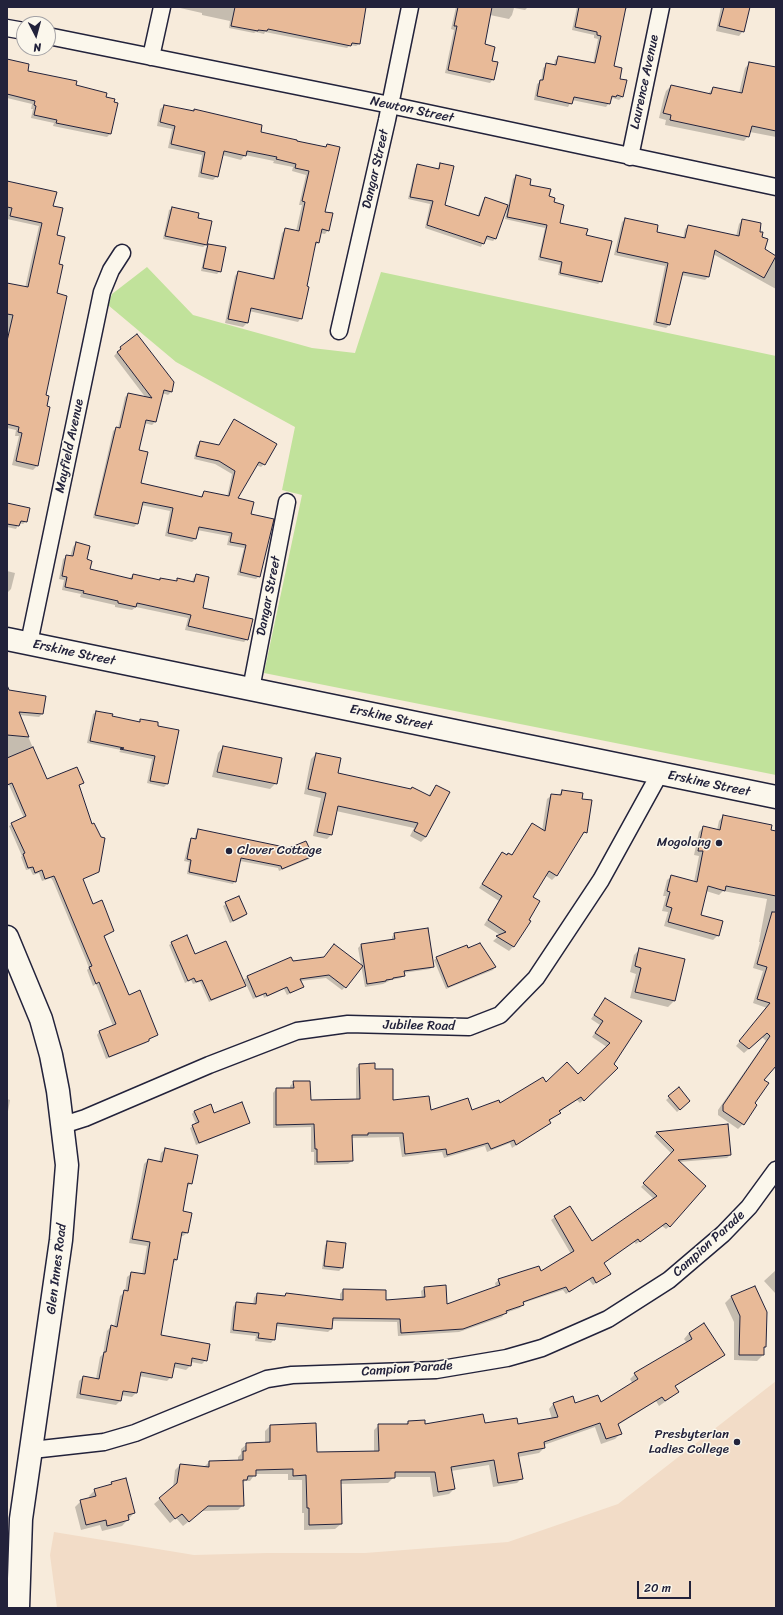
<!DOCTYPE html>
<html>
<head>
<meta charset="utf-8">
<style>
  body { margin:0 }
  #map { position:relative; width:783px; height:1615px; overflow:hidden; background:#f7ebdb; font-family:Sriracha,sans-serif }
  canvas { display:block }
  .frame { position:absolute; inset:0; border:8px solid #22223b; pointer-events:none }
  .north { position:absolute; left:16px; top:16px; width:40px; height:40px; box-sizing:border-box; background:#fbf7ec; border:1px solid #a4a2a5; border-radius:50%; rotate:174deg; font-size:11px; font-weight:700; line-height:16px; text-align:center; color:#22223b }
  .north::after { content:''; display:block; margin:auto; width:14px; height:18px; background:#22223b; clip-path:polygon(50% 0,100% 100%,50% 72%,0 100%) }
  .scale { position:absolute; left:637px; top:1581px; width:54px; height:18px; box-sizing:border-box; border:2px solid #22223b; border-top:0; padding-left:5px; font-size:12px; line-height:14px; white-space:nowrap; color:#22223b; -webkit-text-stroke:3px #fbf7ec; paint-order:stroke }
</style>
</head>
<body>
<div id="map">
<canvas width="783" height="1615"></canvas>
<div class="frame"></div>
<div class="north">N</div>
<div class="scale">20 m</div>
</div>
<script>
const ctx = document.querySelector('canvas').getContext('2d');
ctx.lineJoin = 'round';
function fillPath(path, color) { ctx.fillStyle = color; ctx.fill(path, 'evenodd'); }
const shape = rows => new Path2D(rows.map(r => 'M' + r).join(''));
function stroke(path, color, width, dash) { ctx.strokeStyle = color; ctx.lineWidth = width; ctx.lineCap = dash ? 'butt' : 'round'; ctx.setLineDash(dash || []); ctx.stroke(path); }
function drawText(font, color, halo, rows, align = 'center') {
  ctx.font = font + ' Sriracha,sans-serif'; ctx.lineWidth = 3; ctx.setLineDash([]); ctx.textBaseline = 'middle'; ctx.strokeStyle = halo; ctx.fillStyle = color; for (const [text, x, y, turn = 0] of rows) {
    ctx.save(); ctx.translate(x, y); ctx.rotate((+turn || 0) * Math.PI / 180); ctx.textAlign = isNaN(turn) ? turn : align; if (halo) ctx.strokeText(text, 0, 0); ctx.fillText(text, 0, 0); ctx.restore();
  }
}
const built = shape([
  [776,1381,776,1608,57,1608,50,1555,54,1532,194,1555,267,1553,365,1553,508,1542,618,1504]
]);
const green = shape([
  [147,267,193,315,312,348,355,353,381,272,776,356,776,775,264,673,302,495,282,490,295,427,176,362,108,305,112,294]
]);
const shadow = shape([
  [181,7,366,7,359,44,356,46,350,45,347,48,265,32,264,34,256,32,254,33,229,28,230,21,202,15,202,13,180,8],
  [456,7,528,7,525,10,514,8,512,15,509,19,490,15,483,45,491,62,493,79,490,83,445,73,454,30,451,29],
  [577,7,628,7,624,12,613,67,619,80,623,96,619,100,613,98,610,100,609,103,606,107,572,100,568,107,534,100,537,84,541,81,543,68,547,65,554,66,555,60,559,57,593,64,598,39,594,38,594,35,572,30],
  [721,7,748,7,743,31,739,36,716,31],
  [7,62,27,71,105,97,117,104,110,134,107,137,53,126,54,123,31,118,33,109,31,109,32,104,7,98],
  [750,63,776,68,776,137,750,132,748,136,744,141,665,125,666,120,659,118,664,97,666,91,671,86,708,94,713,88,739,93,745,68],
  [164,106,193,112,194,110,259,133,324,148,327,145,324,212,328,230,325,234,320,233,318,243,314,246,306,287,301,318,298,322,249,311,247,323,243,327,225,323,235,276,238,272,272,280,282,233,286,229,296,231,302,205,299,205,306,175,292,171,293,167,273,163,274,161,245,155,241,160,222,155,217,176,213,180,198,177,202,155,168,148,172,129,157,126,160,109],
  [440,164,444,205,477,217,483,201,486,199,508,206,513,179,516,176,548,197,553,203,559,223,585,236,601,281,598,284,558,275,560,265,538,260,545,228,505,219,507,210,506,210,495,239,493,241,485,239,481,247,425,228,430,204,408,199,415,168,418,166,437,170],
  [7,186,52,207,56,236,57,265,45,396,46,407,49,407,37,466,33,470,12,465,19,436,15,436,16,430,7,428,7,284,25,288,39,226,7,219],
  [172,208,206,245,203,247,163,239,169,210],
  [625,219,656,233,683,239,685,229,688,226,736,236,739,224,742,220,758,233,764,249,776,256,776,289,713,254,708,277,705,280,681,275,669,325,666,328,653,325,665,266,614,255,622,222],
  [209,245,220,271,217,274,201,271,206,248],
  [121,348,171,392,168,395,162,393,155,422,152,425,144,423,138,451,140,484,200,498,204,492,227,497,232,474,215,464,194,459,197,445,201,442,218,446,234,421,264,464,261,467,256,465,237,499,250,515,259,576,256,579,237,575,244,548,227,545,229,536,197,530,195,539,192,542,165,536,170,511,141,505,137,524,134,527,93,518,113,431,116,428,118,428,125,397,128,394,146,398,114,356],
  [7,504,26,521,23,524,19,523,16,529,7,527],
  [76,543,89,570,129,579,133,575,158,581,161,579,175,582,178,579,192,582,193,579,196,575,201,608,247,639,244,642,185,630,188,618,136,607,132,610,115,607,115,605,80,597,81,594,62,590,64,580,59,579,63,559,67,556,70,557,73,547],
  [7,571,15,573,11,589,8,592],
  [7,690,42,714,39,717,19,715,47,781,83,783,78,786,78,880,93,905,113,931,104,937,128,997,157,1034,148,1040,146,1043,106,1059,97,1035,99,1032,113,1026,96,984,93,986,87,970,89,968,86,960,53,881,51,878,42,881,39,873,33,875,30,869,26,870,21,857,22,856,9,826,24,818,9,785,7,786],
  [96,712,111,717,138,723,141,720,156,726,178,731,167,784,164,787,147,783,152,759,119,752,121,750,87,743,93,714],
  [223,747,276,783,270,789,212,777,218,753],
  [316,754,337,774,411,790,428,796,436,786,426,837,421,842,410,836,414,828,336,811,332,834,327,839,313,836,321,798,304,794,311,759],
  [562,791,581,800,586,832,580,836,556,876,552,880,545,875,531,897,513,947,509,951,493,941,500,935,484,925,499,901,479,888,498,858,502,853,506,856,511,856,528,829,532,825,542,831,547,799,552,795,558,796],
  [723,816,776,832,776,1065,763,1081,754,1103,743,1124,738,1129,718,1115,718,1110,766,1041,762,1037,744,1053,736,1046,767,1008,753,1003,763,971,753,968,760,942,759,942,767,899,723,891,719,895,706,891,699,915,718,935,713,940,664,926,668,912,662,911,666,896,663,896,667,880,672,876,694,882,699,856,694,855,699,832,703,827,717,830,719,821],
  [198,830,312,856,309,859,279,871,278,868,240,861,235,881,233,884,187,874,189,862,184,861,189,842,191,839,194,840,196,833],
  [238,897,246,914,243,917,230,923,223,906],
  [394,934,433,966,430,969,403,973,404,975,401,978,391,980,383,984,365,987,358,948,361,945,392,940,392,937],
  [172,943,195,956,245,986,242,988,209,1002,200,982,193,984,191,980,185,983,169,945],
  [467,949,495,967,493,970,446,989,434,960,437,958],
  [640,949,684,960,674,1001,668,1007,630,998,636,974,630,972,634,955],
  [324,958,345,987,342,990,326,978,300,981,303,987,287,995,284,989,264,998,263,995,253,999,244,980,247,977,290,959,292,962],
  [605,999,613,1072,580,1103,577,1100,559,1112,556,1116,549,1121,550,1123,546,1126,512,1148,510,1143,487,1152,485,1146,444,1158,442,1152,402,1157,399,1137,351,1138,352,1161,348,1164,314,1165,314,1152,311,1152,311,1127,273,1128,273,1093,276,1089,290,1089,290,1086,294,1082,310,1101,356,1100,356,1068,360,1065,374,1070,392,1101,430,1111,471,1111,500,1105,546,1084,578,1075,607,1047,592,1037,600,1025,591,1019],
  [679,1089,689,1101,677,1112,666,1100],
  [7,1099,10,1100,7,1117],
  [194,1111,214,1114,249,1123,246,1125,196,1145,190,1128,196,1124,192,1114],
  [728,1126,730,1155,727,1158,679,1162,670,1226,666,1229,662,1226,636,1244,634,1242,603,1263,610,1274,593,1285,589,1280,566,1294,563,1290,523,1303,520,1308,505,1313,502,1317,459,1332,398,1336,397,1322,332,1321,331,1329,328,1332,276,1326,274,1339,271,1343,255,1341,256,1336,230,1333,233,1307,236,1303,253,1305,254,1298,257,1294,283,1297,286,1294,340,1301,340,1294,343,1290,385,1301,422,1299,421,1291,425,1288,446,1305,496,1287,495,1283,499,1280,540,1272,571,1254,551,1220,555,1217,591,1243,654,1199,641,1187,672,1154,654,1136,657,1133],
  [165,1149,191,1183,186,1188,182,1212,188,1232,183,1236,181,1236,177,1260,173,1263,160,1336,206,1360,202,1364,191,1362,190,1366,186,1370,173,1367,171,1377,167,1381,139,1376,136,1393,132,1397,121,1395,120,1401,116,1405,76,1398,79,1381,83,1377,96,1379,100,1357,103,1354,107,1331,111,1326,114,1327,120,1296,125,1292,127,1277,132,1273,142,1275,147,1246,129,1243,144,1164,148,1160,159,1163,161,1153],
  [328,1242,345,1244,342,1268,339,1271,322,1269,325,1245],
  [776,1270,776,1294,764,1281],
  [754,1287,766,1313,765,1347,763,1350,763,1355,757,1361,734,1360,734,1322,725,1303,731,1297],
  [689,1333,723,1355,718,1360,674,1387,677,1392,672,1397,659,1406,656,1401,618,1425,620,1434,615,1439,601,1444,595,1427,544,1445,544,1448,539,1453,518,1457,522,1478,517,1483,493,1487,489,1465,451,1471,454,1489,449,1494,433,1497,430,1477,394,1477,388,1483,340,1484,341,1524,335,1529,304,1530,304,1513,302,1513,302,1480,288,1480,288,1474,255,1474,250,1481,245,1481,242,1484,243,1505,238,1510,202,1511,183,1526,176,1518,170,1523,154,1504,173,1488,175,1470,180,1465,204,1467,209,1462,238,1461,238,1457,241,1454,241,1449,247,1444,265,1443,265,1431,270,1426,316,1453,374,1452,374,1430,379,1425,405,1425,408,1422,424,1425,517,1425,552,1419,549,1409,554,1403,600,1404,633,1384,630,1379,635,1374,687,1343,684,1339],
  [112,1483,134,1513,122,1526,102,1531,100,1525,81,1530,75,1507,81,1501,90,1499,89,1496,95,1490,108,1486]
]);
const building = shape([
  [235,7,366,7,360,44,352,43,351,46,268,29,267,31,258,30,258,31,231,26,235,7],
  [458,7,492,7,485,44,495,47,492,61,498,62,494,80,448,70,457,26,454,26,458,7],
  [579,7,626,7,614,66,622,68,620,79,627,80,623,97,617,95,616,97,612,96,610,104,574,97,572,104,537,96,540,80,543,80,546,63,556,65,558,56,595,63,601,36,597,35,597,32,575,27,579,7],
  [724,7,750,7,744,32,719,26,724,7],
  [7,59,29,64,28,71,77,81,76,85,107,93,106,97,115,99,114,102,118,103,111,134,56,123,57,120,34,115,36,106,34,105,35,101,7,94,7,59],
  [749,62,776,67,776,131,752,126,749,137,670,120,671,115,663,113,671,85,711,94,713,87,742,93,749,62],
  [164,105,194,111,194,109,262,125,261,132,297,140,297,141,326,147,327,144,340,147,325,212,333,213,329,231,322,229,319,243,316,242,307,286,309,287,302,319,251,308,248,323,228,319,238,271,274,279,285,228,299,231,305,202,302,201,309,171,295,168,296,164,276,159,277,157,247,151,246,156,224,151,218,177,201,173,205,152,171,144,175,126,160,122,164,105],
  [440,163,454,166,445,205,479,216,485,197,508,205,496,239,487,236,484,244,427,225,433,201,410,197,417,164,439,169,440,163],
  [516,175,531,179,530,185,551,189,549,196,555,198,554,202,564,205,560,223,588,229,586,235,612,241,602,282,560,273,562,262,540,257,547,225,507,217,516,175],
  [7,181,57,192,53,206,63,208,57,235,65,237,59,264,63,265,57,293,67,296,46,395,49,396,47,406,50,407,38,466,16,461,22,433,18,432,19,427,7,424,7,341,13,315,7,314,7,283,28,287,42,223,10,216,12,208,7,207,7,181],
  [172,207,199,213,198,218,212,221,207,245,165,236,172,207],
  [625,218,658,225,657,232,685,238,688,225,739,236,742,219,761,223,760,232,763,232,762,237,768,239,765,249,776,256,764,278,715,250,709,277,683,272,670,325,656,322,668,263,617,252,625,218],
  [208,244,226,247,221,272,203,268,208,244],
  [137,334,174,382,172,392,164,390,156,422,146,420,139,450,148,452,141,483,202,497,204,491,229,496,235,471,219,461,196,456,200,441,219,445,234,419,277,444,265,465,259,462,238,498,254,502,251,514,274,519,260,577,240,572,246,545,230,542,232,533,199,527,196,539,168,533,173,508,143,502,138,524,95,515,116,427,120,428,128,393,152,398,117,352,121,349,120,347,137,334],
  [7,503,30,508,27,522,21,521,19,526,7,524,7,503],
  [76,542,90,546,87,559,92,561,90,569,132,579,133,574,160,580,160,578,177,581,177,578,194,582,196,574,209,577,203,608,253,619,248,640,188,626,191,615,137,603,136,607,118,603,118,601,83,593,84,591,65,587,67,577,62,576,66,555,73,556,76,542],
  [7,685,9,690,46,696,43,714,19,712,29,737,7,735,7,685],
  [96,711,113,714,112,716,140,722,140,719,158,722,158,726,179,730,168,784,150,781,155,756,120,749,124,748,90,741,96,711],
  [223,746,282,758,277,784,217,772,223,746],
  [33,747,47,779,77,767,84,783,79,785,92,824,94,823,101,837,105,838,99,872,83,879,93,904,102,900,114,931,104,936,129,995,140,990,158,1035,149,1039,149,1041,109,1057,99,1031,116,1024,99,982,96,984,89,967,92,966,88,957,55,878,54,876,45,879,42,870,35,873,33,867,28,868,23,854,25,853,11,823,26,816,12,783,7,785,7,758,33,747],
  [316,753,341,758,338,773,411,789,412,787,430,796,436,785,450,792,426,837,414,831,418,823,338,806,332,835,317,832,326,793,308,789,316,753],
  [562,790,583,793,582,799,592,800,587,833,584,832,557,876,549,871,533,897,540,901,529,920,531,921,514,947,496,936,506,932,488,920,502,896,482,884,502,852,507,855,508,853,512,855,532,823,545,831,551,794,561,795,562,790],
  [723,815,772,825,771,830,776,831,776,896,726,886,725,891,708,886,701,915,723,921,719,936,668,922,672,908,666,906,670,892,667,891,671,875,697,882,703,851,698,851,703,826,720,830,723,815],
  [198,829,289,848,306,841,313,856,282,869,281,866,241,858,236,882,189,872,191,860,187,859,191,838,196,839,198,829],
  [239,896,247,914,233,921,225,902,239,896],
  [772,912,776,912,776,1066,764,1080,769,1083,755,1103,757,1105,744,1125,723,1111,723,1105,770,1036,767,1033,749,1049,739,1041,770,1003,757,999,767,967,757,964,772,912],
  [428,928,434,967,404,971,405,976,393,978,393,979,386,980,386,981,367,984,361,944,395,939,394,933,428,928],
  [187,935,195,954,226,941,246,986,211,1000,202,980,196,982,194,978,188,981,171,942,187,935],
  [480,943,496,967,448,987,436,957,467,945,468,948,480,943],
  [334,944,363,966,346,988,329,975,300,979,304,987,290,993,287,987,267,996,266,993,256,997,247,976,291,957,293,961,324,957,334,944],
  [639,948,685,959,675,1001,635,992,641,968,635,966,639,948],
  [605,998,642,1021,614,1064,618,1068,584,1101,581,1097,559,1111,561,1113,549,1120,551,1123,516,1145,514,1140,491,1149,488,1143,447,1155,446,1149,405,1154,403,1133,368,1133,368,1135,352,1135,353,1161,317,1162,317,1149,315,1149,314,1124,276,1125,276,1088,294,1088,293,1081,310,1081,311,1100,360,1099,359,1064,375,1063,375,1069,393,1069,393,1100,429,1096,431,1110,468,1098,472,1110,499,1100,500,1103,543,1077,546,1082,567,1062,578,1074,610,1043,595,1033,603,1021,594,1015,605,998],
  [679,1087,690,1101,680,1110,668,1096,679,1087],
  [242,1102,250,1123,199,1143,192,1125,199,1122,194,1111,211,1104,214,1113,242,1102],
  [728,1124,731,1155,678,1160,706,1186,670,1227,666,1223,640,1242,638,1239,604,1263,611,1274,596,1283,593,1277,569,1292,566,1287,523,1302,524,1305,506,1311,507,1313,463,1329,401,1333,400,1319,333,1318,332,1329,277,1323,275,1340,258,1338,259,1333,233,1330,236,1302,256,1304,257,1293,285,1296,286,1293,343,1300,343,1289,386,1290,386,1300,425,1297,424,1287,446,1285,447,1304,500,1285,498,1279,539,1266,541,1271,574,1251,554,1216,570,1206,592,1241,657,1196,643,1183,674,1150,656,1132,728,1124],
  [165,1148,198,1155,192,1184,188,1183,183,1211,192,1213,188,1233,182,1232,177,1260,174,1259,161,1335,210,1344,207,1361,192,1358,191,1366,175,1363,172,1378,141,1372,137,1393,123,1391,121,1401,80,1394,83,1376,99,1379,104,1352,106,1352,111,1325,117,1327,124,1290,128,1291,131,1272,145,1274,150,1242,132,1239,148,1159,162,1162,165,1148],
  [327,1241,346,1243,343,1268,324,1266,327,1241],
  [755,1286,767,1312,766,1347,764,1347,764,1355,739,1355,740,1316,731,1296,755,1286],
  [704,1323,725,1355,675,1386,679,1392,665,1401,662,1397,618,1424,622,1434,606,1439,600,1423,544,1442,545,1448,518,1453,523,1479,498,1483,494,1460,451,1467,455,1489,438,1492,435,1472,395,1472,395,1478,341,1480,342,1524,309,1525,309,1508,307,1508,306,1475,293,1476,293,1469,256,1470,256,1476,248,1476,247,1480,243,1480,244,1506,208,1506,189,1522,182,1514,175,1519,159,1498,177,1483,180,1464,209,1467,209,1461,243,1460,243,1451,246,1451,246,1443,270,1442,270,1425,316,1423,317,1452,379,1451,378,1424,408,1424,408,1421,425,1420,425,1424,483,1414,485,1423,517,1418,518,1424,558,1417,553,1403,573,1396,575,1403,598,1395,601,1402,638,1379,634,1373,692,1339,689,1333,704,1323],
  [126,1478,135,1513,128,1515,129,1520,107,1526,106,1520,86,1525,80,1500,96,1496,94,1489,112,1484,111,1482,126,1478]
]);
const street = shape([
  [7,28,24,31],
  [48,36,390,105,776,187],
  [151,57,162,7],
  [630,157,661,7],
  [339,331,387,120,410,7],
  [29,643,102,292,111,270,122,253],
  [251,689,287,502],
  [63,1125,85,1118,209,1065,297,1031,348,1024,469,1027,500,1015,536,978,601,880,660,773],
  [32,1450,104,1442,135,1433,267,1379,292,1375,436,1370,507,1358,542,1348,608,1319,669,1280,723,1234,749,1207,776,1170]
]);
const secondary = shape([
  [7,639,776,797],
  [7,937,41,1019,51,1055,58,1091,67,1165,61,1240,21,1519,18,1608]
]);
const markers = [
  [719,843,4,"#22223b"],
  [229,851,4,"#22223b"],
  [737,1442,4,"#22223b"]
];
const streetNames = [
  ["Laurence Avenue",645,82,-78],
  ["Newton Street",412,110,12],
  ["Dangar Street",376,169,-77],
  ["Mayfield Avenue",70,446,-78],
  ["Dangar Street",269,596,-79],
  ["Erskine Street",74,653,12],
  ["Erskine Street",391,718,12],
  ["Erskine Street",709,784,12],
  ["Jubilee Road",419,1026,1],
  ["Campion Parade",709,1244,-42],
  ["Glen Innes Road",57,1269,-83],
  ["Campion Parade",407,1369,-4]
];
const poiNames = [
  ["Mogolong",711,843],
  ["Clover Cottage",237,851,"left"],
  ["Presbyterian",729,1435],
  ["Ladies College",729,1450]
];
fillPath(built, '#f2dcc7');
fillPath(green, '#c1e29b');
fillPath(shadow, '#0003');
fillPath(building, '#e8ba98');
stroke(building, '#22223b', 1);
stroke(street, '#22223b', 19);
stroke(secondary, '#22223b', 25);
stroke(street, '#fbf7ec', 16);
stroke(secondary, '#fbf7ec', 22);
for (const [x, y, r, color] of markers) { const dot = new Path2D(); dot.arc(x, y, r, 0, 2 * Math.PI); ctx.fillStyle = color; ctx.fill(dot); stroke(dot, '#fbf7ec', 1.5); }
drawText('13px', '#22223b', '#fbf7ec', streetNames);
drawText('13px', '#22223b', '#fbf7ec', poiNames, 'right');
</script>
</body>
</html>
